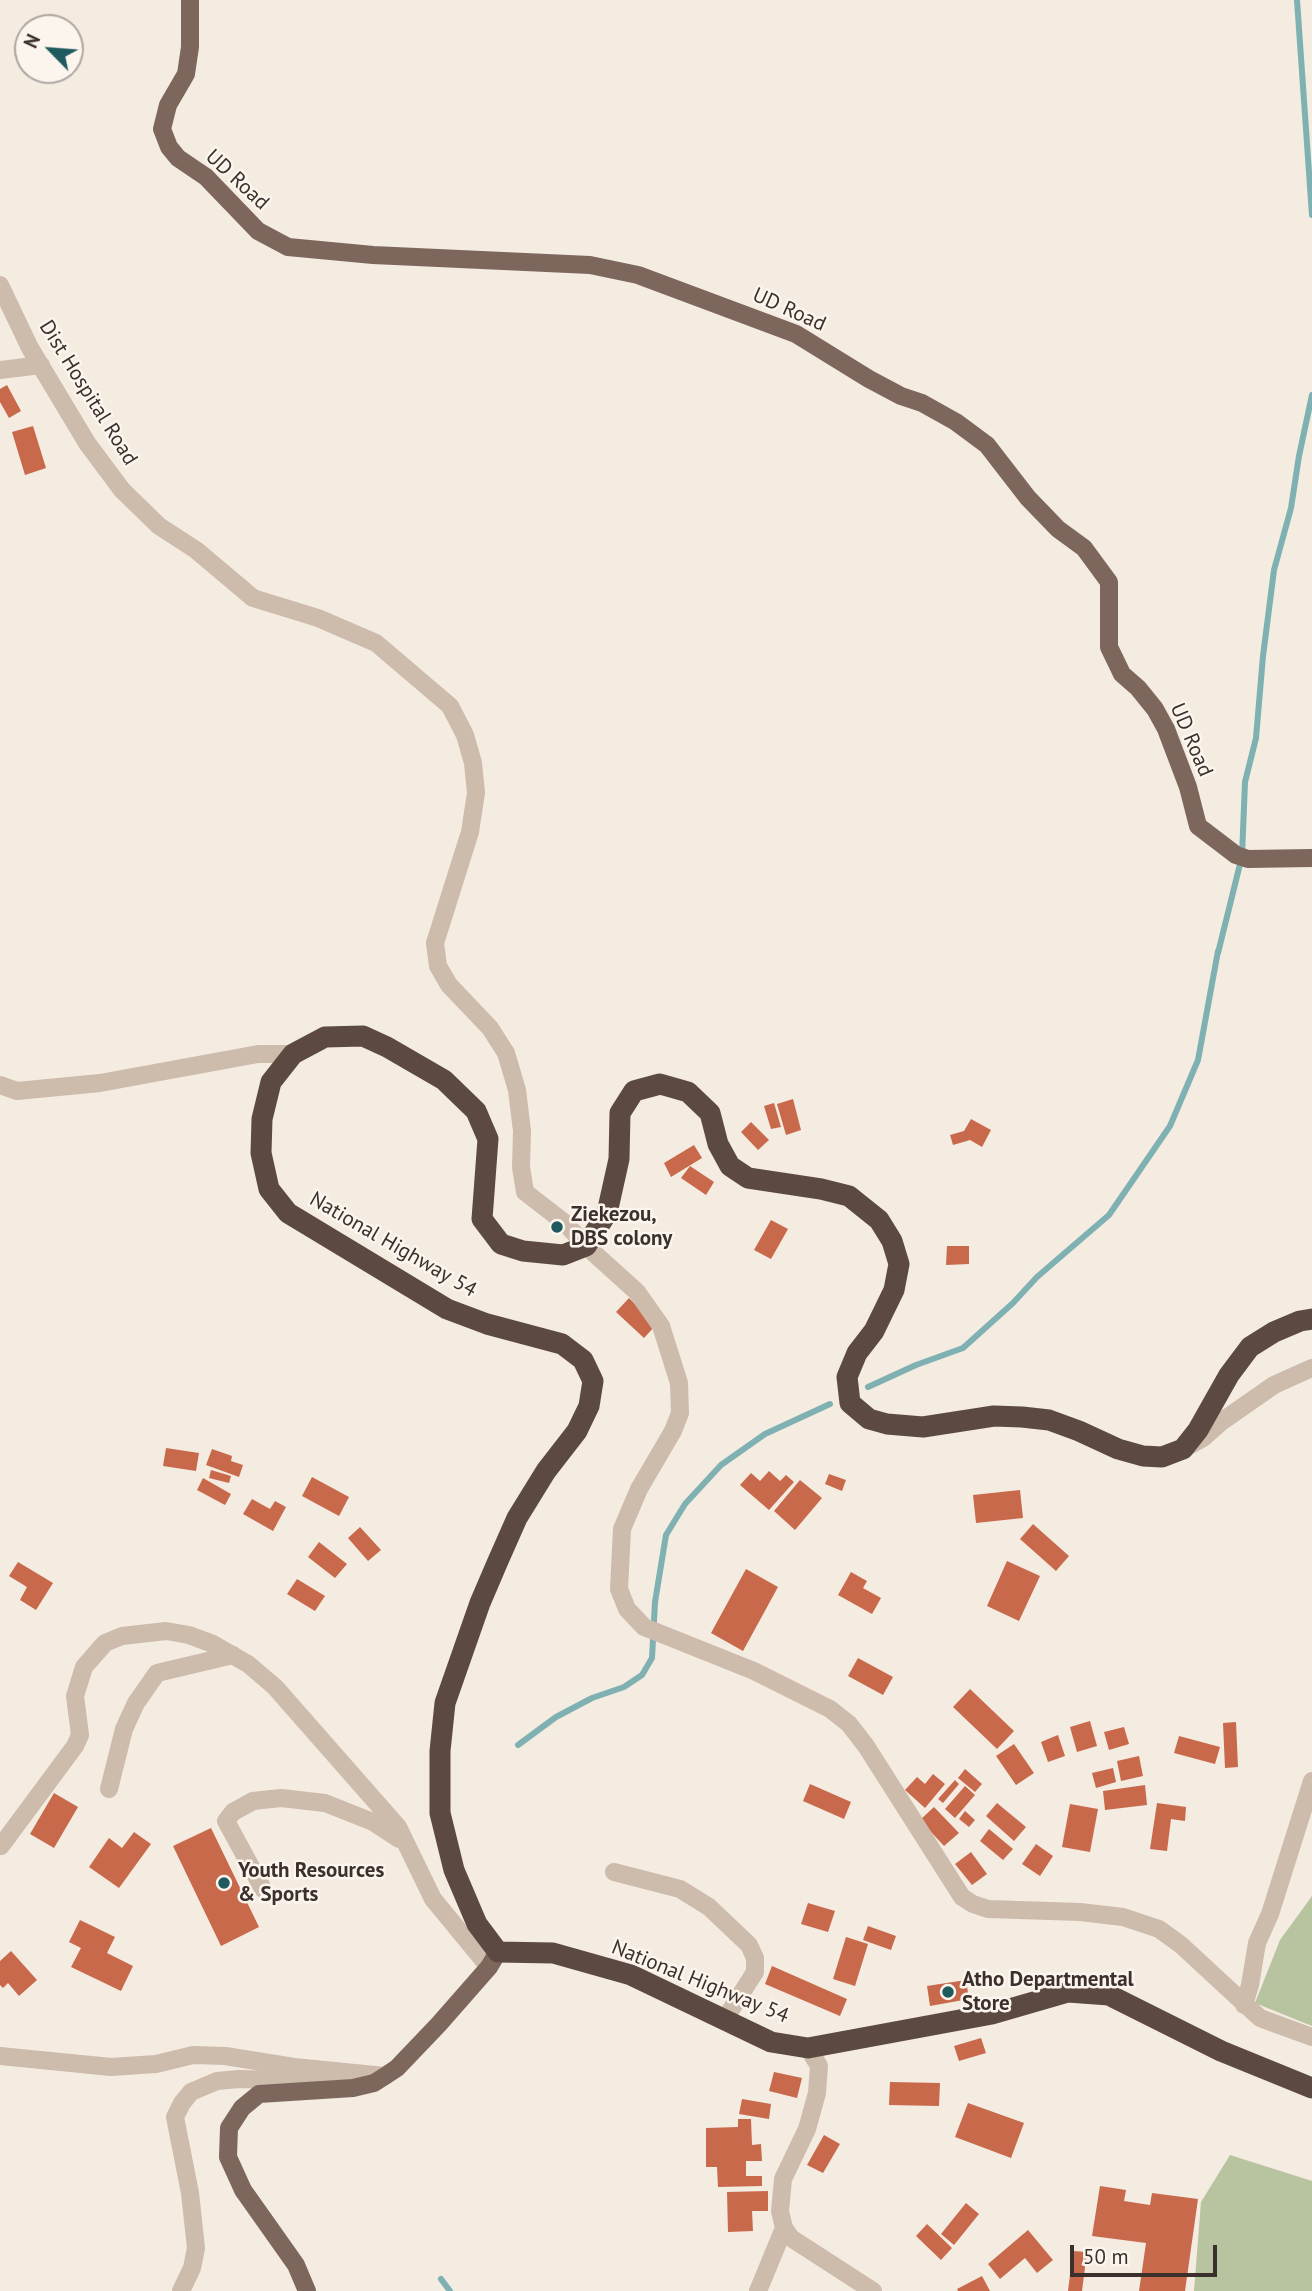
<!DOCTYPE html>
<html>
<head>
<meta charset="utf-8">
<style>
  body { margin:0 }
  #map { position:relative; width:1312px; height:2291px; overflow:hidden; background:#f4ebe1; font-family:"PT Sans",sans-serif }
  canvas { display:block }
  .north { position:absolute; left:14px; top:14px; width:70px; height:70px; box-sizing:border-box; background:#fbf5ee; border:2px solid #aea6a0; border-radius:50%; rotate:295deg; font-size:19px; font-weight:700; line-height:28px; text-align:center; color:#3b302b }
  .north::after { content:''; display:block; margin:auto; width:24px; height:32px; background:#1f5a5e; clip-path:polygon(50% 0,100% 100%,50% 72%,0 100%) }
  .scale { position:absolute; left:1070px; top:2245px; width:147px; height:32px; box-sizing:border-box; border:4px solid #3b302b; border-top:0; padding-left:9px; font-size:21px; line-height:24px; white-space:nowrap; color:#3b302b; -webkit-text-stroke:5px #fbf5ee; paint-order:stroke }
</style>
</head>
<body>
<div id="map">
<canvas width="1312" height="2291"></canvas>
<div class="north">N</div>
<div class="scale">50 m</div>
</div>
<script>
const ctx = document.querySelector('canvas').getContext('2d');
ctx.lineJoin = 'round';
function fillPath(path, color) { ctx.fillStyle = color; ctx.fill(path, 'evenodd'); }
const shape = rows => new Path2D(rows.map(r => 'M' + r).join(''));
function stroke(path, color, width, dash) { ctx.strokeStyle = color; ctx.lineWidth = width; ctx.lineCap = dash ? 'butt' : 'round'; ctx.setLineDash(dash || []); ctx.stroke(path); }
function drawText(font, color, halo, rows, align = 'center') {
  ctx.font = font + ' "PT Sans",sans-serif'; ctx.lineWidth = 5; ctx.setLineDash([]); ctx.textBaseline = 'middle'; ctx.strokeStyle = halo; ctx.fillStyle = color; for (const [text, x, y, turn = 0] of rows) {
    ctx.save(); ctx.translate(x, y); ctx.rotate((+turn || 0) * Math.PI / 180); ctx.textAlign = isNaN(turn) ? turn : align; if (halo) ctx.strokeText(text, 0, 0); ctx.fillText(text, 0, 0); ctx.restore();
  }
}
const green = shape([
  [1312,1896,1312,2026,1255,2003,1280,1940],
  [1230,2155,1312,2181,1312,2291,1194,2291,1201,2202]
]);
const stream = shape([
  [1297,0,1312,215],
  [1218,953,1242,856,1245,782,1256,738,1263,656,1274,570,1291,508,1299,456,1312,395],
  [868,1387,916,1365,963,1348,1013,1303,1037,1277,1109,1215,1170,1126,1198,1060,1218,951],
  [518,1745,556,1717,592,1698,624,1687,642,1675,652,1658,655,1602,666,1535,685,1504,721,1465,765,1434,830,1404],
  [441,2279,450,2291]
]);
const building = shape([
  [7,385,21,411,9,418,0,402,0,389],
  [33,426,46,468,25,475,12,432],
  [793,1099,801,1130,786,1135,777,1104],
  [774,1103,781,1127,771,1129,764,1106],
  [971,1119,991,1130,982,1147,970,1140,953,1145,950,1135,964,1131],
  [751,1122,769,1140,758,1150,741,1132],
  [694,1145,702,1158,671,1177,664,1163],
  [690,1166,714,1182,706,1195,681,1178],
  [771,1220,788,1229,771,1259,754,1250],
  [947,1246,969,1246,969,1264,946,1265],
  [629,1298,656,1325,644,1338,616,1312],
  [166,1448,199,1453,196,1471,163,1466],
  [212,1449,232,1456,231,1461,243,1465,239,1477,206,1465],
  [211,1470,231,1476,229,1483,209,1478],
  [769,1471,780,1481,786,1475,794,1482,769,1510,740,1485,751,1473,760,1481],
  [829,1474,846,1480,842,1491,825,1484],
  [312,1477,349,1497,339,1516,302,1496],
  [203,1478,231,1494,225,1505,197,1490],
  [800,1480,822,1498,795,1530,774,1511],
  [1020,1490,1023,1518,976,1523,973,1495],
  [252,1499,270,1509,275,1501,286,1507,273,1531,243,1514],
  [1033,1524,1069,1556,1056,1571,1020,1539],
  [360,1527,381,1550,368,1561,348,1538],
  [319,1542,347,1564,335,1578,308,1557],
  [1007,1561,1040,1576,1019,1621,987,1606],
  [18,1562,53,1583,36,1610,20,1600,27,1587,9,1576],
  [746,1569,778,1587,743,1651,711,1633],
  [851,1572,867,1581,863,1588,881,1598,872,1614,838,1595],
  [297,1579,325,1596,315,1611,287,1594],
  [858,1658,893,1677,883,1695,848,1676],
  [970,1689,1014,1731,997,1749,953,1707],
  [1090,1721,1097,1746,1077,1752,1070,1727],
  [1236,1722,1238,1767,1225,1768,1223,1723],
  [1124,1727,1129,1744,1109,1750,1104,1732],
  [1058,1735,1065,1756,1048,1762,1041,1742],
  [1179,1736,1220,1747,1215,1764,1174,1753],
  [1014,1744,1034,1773,1016,1785,996,1756],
  [1139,1756,1143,1776,1121,1781,1117,1761],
  [1113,1768,1116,1782,1096,1788,1092,1773],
  [965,1769,982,1784,975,1792,958,1778],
  [933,1774,945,1784,925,1808,905,1790,917,1777,925,1784],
  [955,1780,959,1784,943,1803,938,1799],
  [810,1784,851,1802,844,1819,803,1801],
  [1145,1785,1147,1805,1105,1810,1103,1791],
  [965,1786,975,1795,955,1818,945,1809],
  [54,1793,78,1807,54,1848,30,1834],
  [997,1803,1026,1827,1014,1841,986,1816],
  [1157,1803,1186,1807,1185,1821,1171,1819,1167,1851,1150,1849],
  [1070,1804,1098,1809,1090,1852,1062,1847],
  [934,1807,959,1833,944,1846,920,1820],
  [965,1811,975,1820,969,1827,959,1819],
  [211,1828,259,1927,221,1946,173,1846],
  [989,1829,1013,1849,1003,1860,980,1841],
  [134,1832,151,1844,119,1888,89,1867,109,1838,122,1848],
  [1036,1844,1053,1856,1040,1876,1022,1864],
  [971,1852,987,1874,972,1885,955,1864],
  [808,1903,835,1911,828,1932,801,1924],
  [80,1920,115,1937,107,1953,133,1966,121,1991,71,1967,81,1948,69,1942],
  [868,1926,896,1936,891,1950,863,1940],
  [846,1937,868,1944,855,1986,833,1979],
  [11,1951,37,1980,19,1996,8,1983,3,1988,0,1985,0,1961],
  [772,1966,847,1999,840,2016,765,1984],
  [966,1980,969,1999,930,2006,927,1986],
  [981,2038,986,2053,959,2061,954,2046],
  [774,2072,802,2078,797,2098,769,2091],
  [890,2082,940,2083,939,2106,889,2105],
  [742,2099,771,2104,769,2119,739,2114],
  [968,2103,1024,2123,1011,2158,955,2137],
  [738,2119,751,2119,752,2145,761,2144,762,2161,746,2161,746,2176,762,2176,762,2186,718,2187,717,2167,706,2167,706,2128,738,2127],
  [824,2135,840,2144,823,2173,807,2165],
  [1100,2186,1126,2190,1124,2201,1150,2205,1152,2193,1198,2199,1185,2291,1139,2291,1146,2243,1092,2236],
  [768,2191,768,2211,752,2211,753,2231,728,2232,727,2192],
  [966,2203,979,2214,954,2245,941,2234],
  [927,2224,952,2248,941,2260,916,2236],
  [1028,2230,1053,2260,1037,2273,1025,2258,1000,2279,988,2264],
  [1073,2251,1087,2252,1082,2291,1068,2291],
  [982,2276,990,2291,958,2291,957,2289]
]);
const minor = shape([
  [0,285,30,348,87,443,122,490,159,526,196,550,253,598,318,618,376,643,450,706,465,735,473,763,476,793,470,832,435,943,438,966,449,985,490,1028,506,1053,517,1090,522,1131,521,1167,525,1192,565,1223,586,1246,637,1292,661,1326,679,1383,680,1413,673,1431,639,1489,622,1529,619,1589,627,1609,644,1627,754,1671,830,1709,849,1724,866,1746,962,1897,973,1904,988,1909,1080,1912,1123,1917,1159,1929,1181,1945,1260,2018,1312,2037],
  [0,370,41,365],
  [0,1085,17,1091,100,1083,258,1054,293,1054],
  [1189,1446,1203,1438,1221,1422,1274,1385,1312,1368],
  [109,1789,124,1729,136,1703,157,1673,233,1655],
  [1,1846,75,1746,80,1735,75,1696,84,1667,105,1643,122,1636,166,1631,189,1635,213,1644,248,1664,275,1687,398,1827,433,1899,489,1967],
  [614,1872,680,1889,709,1907,749,1945,755,1958,755,1972,725,2019],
  [263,1889,226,1821,233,1812,253,1801,281,1798,325,1803,373,1822,399,1839],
  [1244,2005,1250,1985,1257,1943,1270,1914,1312,1781],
  [808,2048,819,2066,817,2093,807,2129,783,2179,780,2211,784,2228,791,2238,873,2291],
  [0,2056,111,2067,156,2064,193,2055,225,2056,294,2067,385,2076],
  [181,2291,192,2268,196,2248,190,2193,175,2117,182,2103,191,2092,217,2081,239,2079,283,2080,325,2085],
  [758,2291,784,2228]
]);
const major = shape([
  [190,0,190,47,186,74,168,105,162,129,169,147,178,158,206,177,258,231,288,247,373,255,590,265,638,275,796,334,869,379,901,396,922,403,956,422,987,445,1028,498,1058,529,1084,548,1109,582,1109,647,1122,674,1138,688,1155,709,1166,729,1188,787,1198,826,1236,855,1248,859,1312,858],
  [307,2291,296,2265,243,2190,228,2157,229,2128,242,2108,259,2094,353,2088,374,2083,385,2076,397,2068,439,2024,489,1967,498,1952]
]);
const highway = shape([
  [1312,1319,1300,1321,1274,1332,1250,1347,1229,1375,1198,1430,1183,1449,1162,1457,1143,1456,1118,1449,1079,1431,1049,1420,1022,1417,994,1416,923,1427,887,1424,869,1419,850,1403,847,1377,857,1353,874,1331,894,1290,899,1264,892,1241,879,1220,849,1196,821,1189,748,1178,730,1166,718,1144,710,1113,688,1092,660,1084,634,1091,620,1113,619,1159,607,1213,586,1246,563,1255,523,1251,501,1244,482,1219,488,1139,476,1111,444,1080,387,1047,363,1036,325,1037,293,1054,271,1082,262,1119,261,1153,269,1189,288,1213,447,1309,487,1324,562,1344,583,1360,593,1381,589,1406,577,1431,546,1471,517,1518,498,1561,480,1603,445,1703,440,1751,440,1813,454,1870,477,1924,498,1952,553,1953,631,1975,771,2042,808,2048,992,2014,1068,1992,1109,1995,1221,2051,1312,2088]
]);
const markers = [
  [557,1227,7,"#1f5a5e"],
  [224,1883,7,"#1f5a5e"],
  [948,1992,7,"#1f5a5e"]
];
const streetNames = [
  ["UD Road",237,180,43],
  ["UD Road",789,310,24],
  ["Dist Hospital Road",88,393,58],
  ["UD Road",1191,740,67],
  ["National Highway 54",393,1245,30],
  ["National Highway 54",700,1982,22]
];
const poiNames = [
  ["Ziekezou,",571,1215],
  ["DBS colony",571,1239],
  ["Youth Resources",238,1871],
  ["& Sports",238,1895],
  ["Atho Departmental",962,1980],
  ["Store",962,2004]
];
fillPath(green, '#b8c4a0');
stroke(stream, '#7fb0b2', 6);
fillPath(building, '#c8694b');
stroke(minor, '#cdbbac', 18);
stroke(major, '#7d675c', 18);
stroke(highway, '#5c4a42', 21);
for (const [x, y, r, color] of markers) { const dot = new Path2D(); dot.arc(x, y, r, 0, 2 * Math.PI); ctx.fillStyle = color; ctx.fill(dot); stroke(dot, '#fbf5ee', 2.5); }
drawText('21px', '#3b302b', '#fbf5ee', streetNames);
drawText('bold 21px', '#3b302b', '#fbf5ee', poiNames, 'left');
</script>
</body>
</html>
